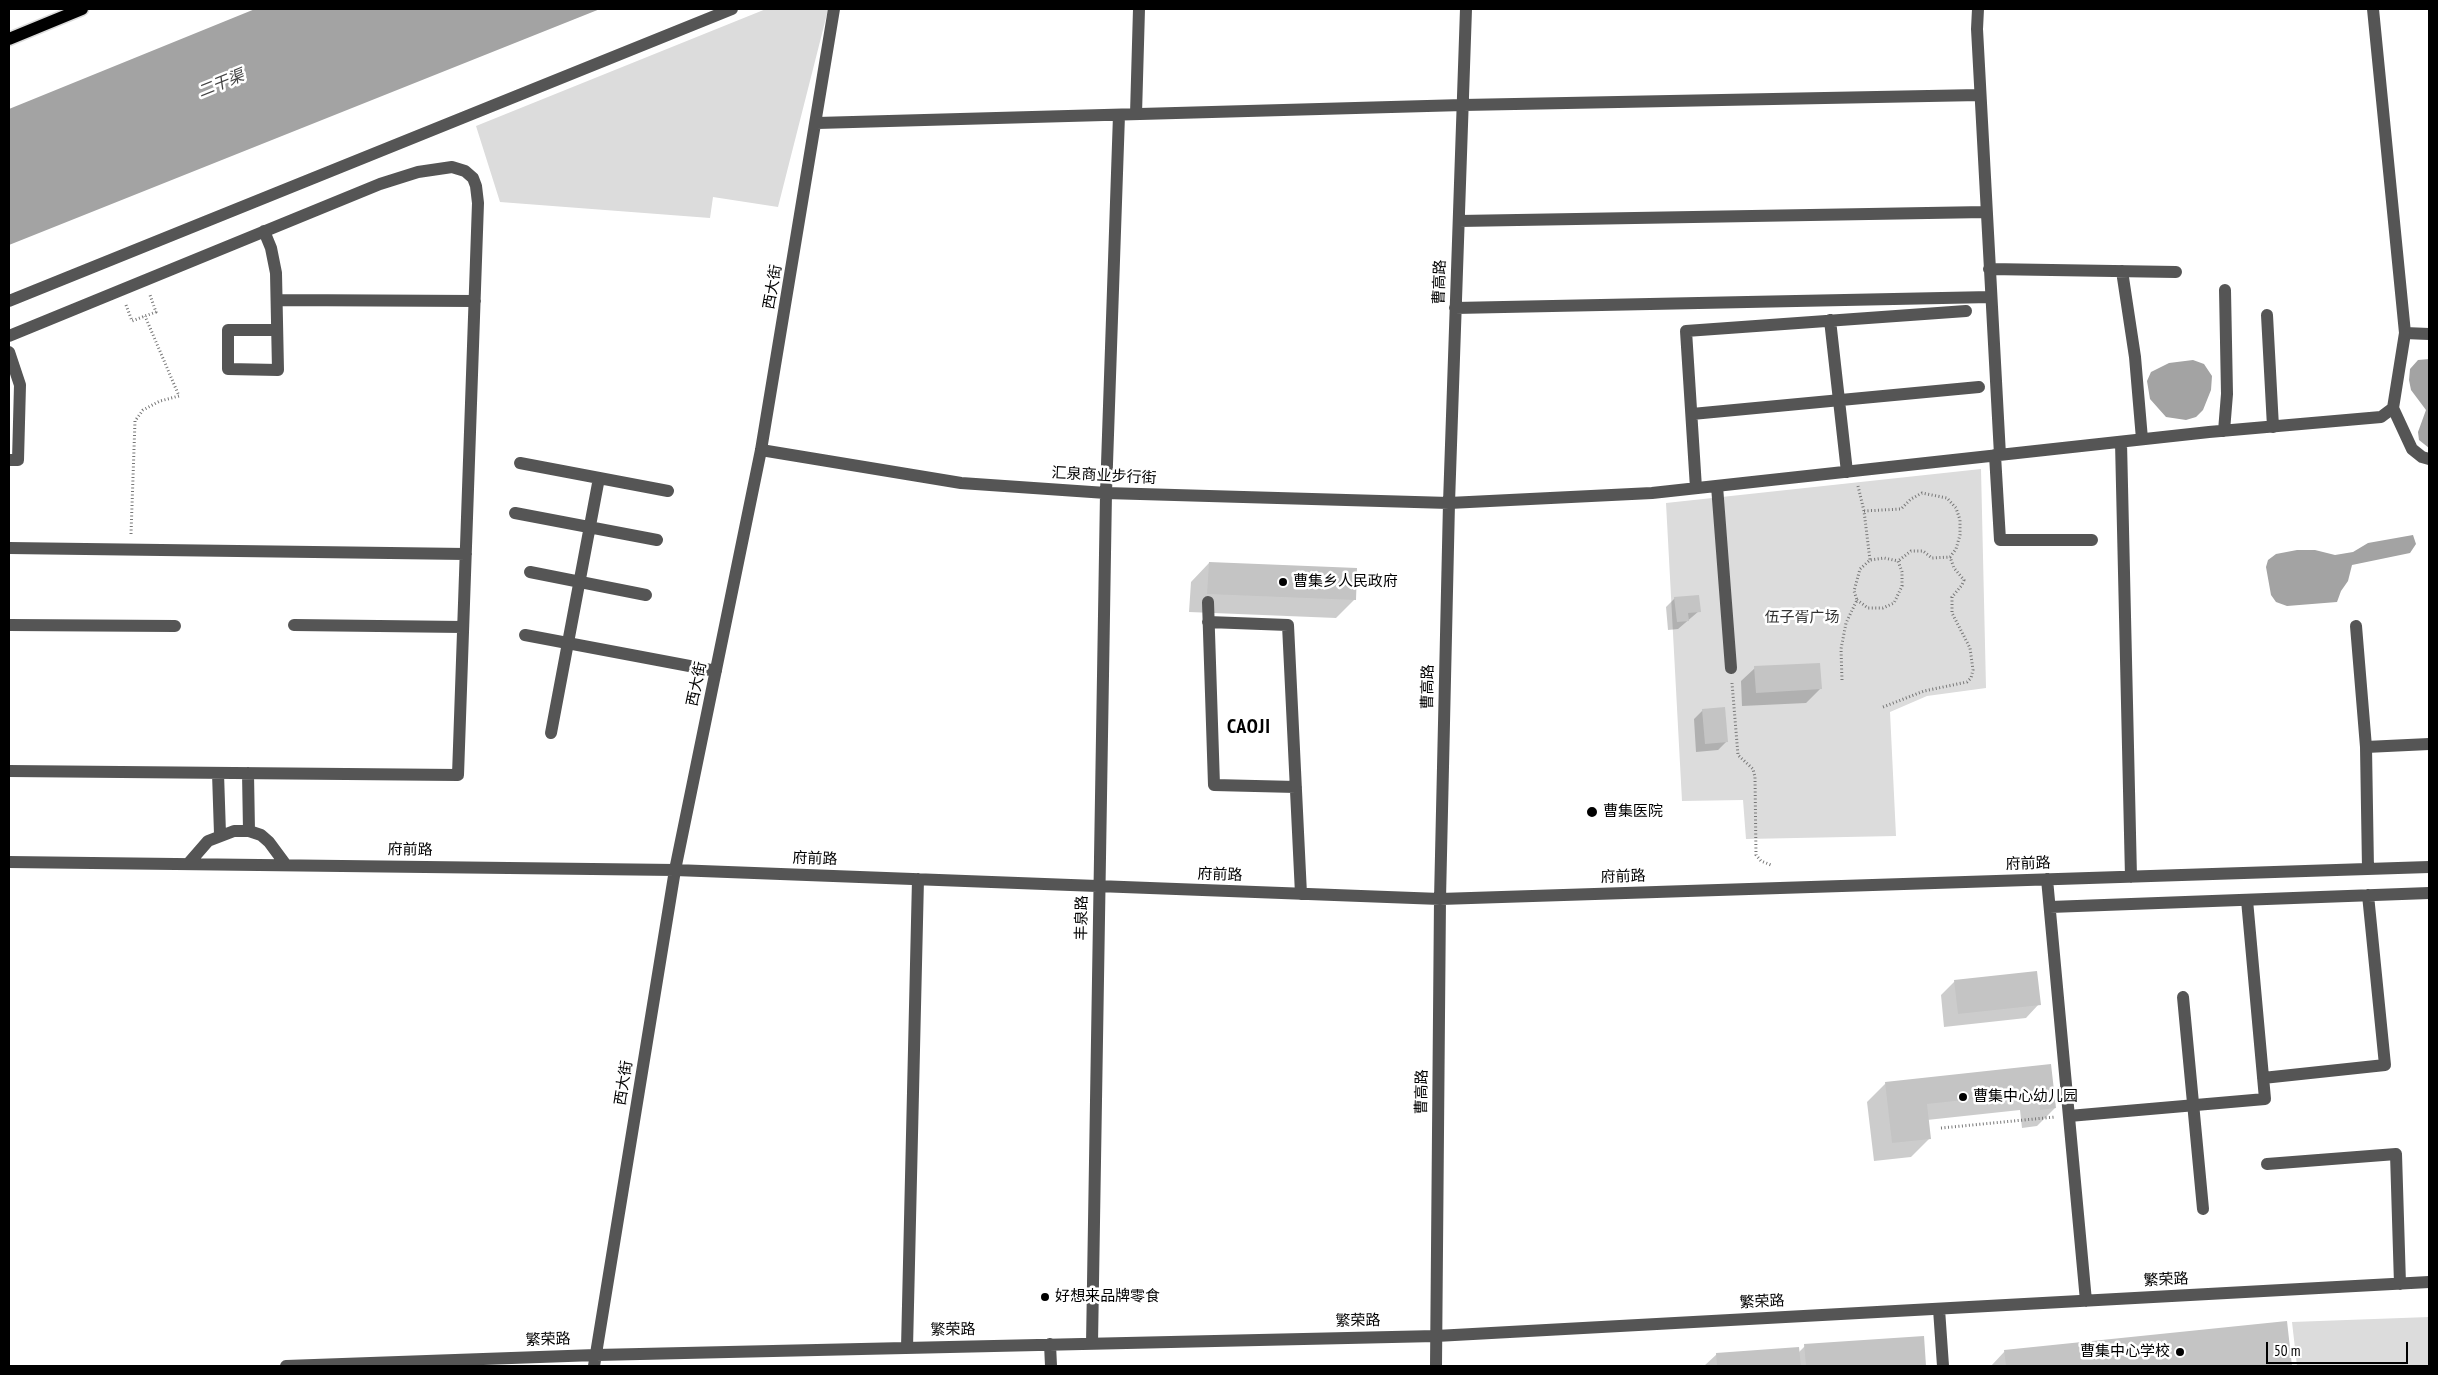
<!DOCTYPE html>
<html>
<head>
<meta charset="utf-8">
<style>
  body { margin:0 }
  #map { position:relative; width:2438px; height:1375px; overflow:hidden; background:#fff; font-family:"PT Sans Narrow",sans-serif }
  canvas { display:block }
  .frame { position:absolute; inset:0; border:10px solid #000; pointer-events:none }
  .scale { position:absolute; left:2266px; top:1342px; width:142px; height:22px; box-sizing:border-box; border:2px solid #000; border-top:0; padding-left:6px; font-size:15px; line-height:18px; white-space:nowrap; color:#000; -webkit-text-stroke:4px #fff; paint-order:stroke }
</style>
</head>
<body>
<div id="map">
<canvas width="2438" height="1375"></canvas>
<div class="frame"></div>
<div class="scale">50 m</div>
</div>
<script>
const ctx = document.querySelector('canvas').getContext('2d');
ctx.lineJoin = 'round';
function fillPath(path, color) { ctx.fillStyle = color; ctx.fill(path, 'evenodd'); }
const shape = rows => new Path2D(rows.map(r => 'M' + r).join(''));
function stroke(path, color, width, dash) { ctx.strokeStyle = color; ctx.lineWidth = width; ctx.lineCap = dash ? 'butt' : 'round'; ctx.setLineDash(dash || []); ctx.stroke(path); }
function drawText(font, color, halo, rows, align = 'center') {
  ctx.font = font + ' "PT Sans Narrow","Noto Sans SC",sans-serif'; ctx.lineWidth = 5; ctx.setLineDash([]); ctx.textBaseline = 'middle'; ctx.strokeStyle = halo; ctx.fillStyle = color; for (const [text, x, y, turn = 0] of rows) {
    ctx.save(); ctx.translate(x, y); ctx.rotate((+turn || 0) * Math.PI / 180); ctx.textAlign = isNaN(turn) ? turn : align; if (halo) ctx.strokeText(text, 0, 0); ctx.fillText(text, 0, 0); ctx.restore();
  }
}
const green = shape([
  [766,9,828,10,778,207,713,197,710,218,500,202,476,126],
  [1981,469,1986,688,1927,696,1890,712,1896,836,1746,839,1743,800,1682,801,1666,503],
  [2429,1317,2429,1366,2297,1366,2292,1322]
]);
const water = shape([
  [255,9,600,9,9,245,9,109],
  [2429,359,2429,448,2419,440,2418,432,2426,410,2411,390,2409,380,2410,369,2418,360],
  [2193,360,2204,364,2212,376,2211,390,2203,410,2196,417,2186,420,2166,417,2150,399,2147,381,2151,372,2169,363],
  [2413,535,2416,544,2410,553,2352,565,2348,581,2341,591,2337,602,2287,606,2276,602,2271,595,2266,567,2268,560,2276,554,2297,550,2315,550,2335,555,2353,552,2368,543]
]);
const shadow = shape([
  [1209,563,1355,599,1336,618,1189,612,1191,582],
  [1675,598,1699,611,1678,629,1668,630,1666,607],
  [1755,668,1820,689,1806,703,1742,706,1741,681],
  [1703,710,1727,741,1718,750,1696,752,1694,719],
  [1955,981,2039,1004,2026,1018,1944,1027,1941,995],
  [2050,1065,2055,1108,2037,1126,2022,1128,2020,1110,1927,1120,1929,1139,1911,1157,1874,1161,1867,1102,1886,1083],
  [2286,1322,2291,1366,1991,1366,2005,1351],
  [1923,1338,1925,1366,1704,1366,1717,1354,1799,1352,1805,1346]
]);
const building = shape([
  [1209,562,1357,568,1356,600,1207,594],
  [1699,595,1701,612,1688,613,1689,621,1677,622,1674,597],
  [1820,663,1822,689,1756,693,1754,666],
  [1725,707,1728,742,1705,744,1702,709],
  [2037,971,2041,1005,1958,1014,1954,980],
  [2051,1064,2056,1108,2040,1110,2038,1092,1927,1104,1931,1139,1892,1143,1885,1082],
  [2287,1321,2292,1366,2006,1366,2004,1350],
  [1924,1336,1926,1366,1806,1366,1804,1344],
  [1799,1347,1801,1366,1717,1366,1716,1353]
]);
const path = shape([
  [126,305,132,321,145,316,156,312,150,295],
  [1858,486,1864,511,1870,560],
  [1864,511,1901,509,1911,499,1922,493,1947,498,1956,508,1960,520,1960,535,1956,549,1950,557,1932,558,1923,551,1911,551,1898,561],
  [131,534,135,421,143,410,160,401,179,396,145,316],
  [1842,680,1841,649,1846,623,1857,600,1854,591,1860,569,1870,560,1884,558,1898,561,1902,572,1902,586,1894,603,1883,608,1868,608,1857,600],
  [1732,683,1738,755,1753,769,1755,777,1756,855,1761,861,1771,865],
  [1883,707,1924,691,1967,682,1971,678,1973,670,1970,648,1952,613,1952,597,1962,585,1964,580,1954,568,1950,557],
  [1941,1128,2055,1117]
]);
const minor = shape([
  [1978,9,1977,29,2000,455],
  [1136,114,1139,9],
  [817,123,1463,105,1980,95],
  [1459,221,1986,212],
  [264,231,271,248,276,273,278,370,228,369,228,330,277,330],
  [1989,269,2176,272],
  [2122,271,2135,357,2142,439],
  [277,300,475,301],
  [9,301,732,9],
  [1455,308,1991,297],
  [2267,315,2273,427],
  [1830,320,1847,472],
  [2405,333,2429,334],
  [9,336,380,184,418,172,452,167,465,171,473,178,476,186,478,203,458,775,9,771],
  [9,352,20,385,18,460,9,460],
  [2393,408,2412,449,2422,457,2429,459],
  [1692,414,1979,387],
  [2224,431,2227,394,2225,290],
  [2121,442,2131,877],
  [761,450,961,483,1106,493,1449,503,1652,493,2209,432,2381,417,2393,408,2405,333,2373,9],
  [1995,455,2000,540,2092,540],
  [520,463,668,491],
  [1717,486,1731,668],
  [1696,488,1686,331,1966,311],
  [515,513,657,540],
  [9,548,466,554],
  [530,572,646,595],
  [1208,602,1214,785,1296,787],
  [1208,622,1288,625,1301,894],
  [9,625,175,626],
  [294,625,463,627],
  [2356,626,2366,747,2368,869],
  [525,635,716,671],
  [551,733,599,478],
  [2366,747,2429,744],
  [218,773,220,834],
  [248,773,249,831],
  [9,862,675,870,1440,899,2429,867],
  [188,864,208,841,234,831,249,831,261,835,269,842,286,865],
  [2047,879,2086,1301],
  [2050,907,2429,893],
  [2183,997,2203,1209],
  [2263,1078,2385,1065,2368,895],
  [2069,1116,2265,1099,2247,900],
  [2267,1164,2396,1154,2400,1284],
  [1939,1309,1943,1366],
  [1050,1344,1051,1366],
  [1092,1344,1106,493,1119,115],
  [907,1348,918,879],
  [286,1366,596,1355,1436,1336,2429,1282],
  [594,1366,675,870,761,450,834,9],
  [1436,1366,1440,899,1449,503,1466,9]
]);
const major = shape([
  [9,39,82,9]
]);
const markers = [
  [1283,582,5,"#000"],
  [1592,812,6,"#000"],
  [1963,1097,5,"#000"],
  [1045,1297,5,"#000"],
  [2180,1352,5,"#000"]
];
const streetNames = [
  ["曹高路",1440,282,-88],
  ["西大街",773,287,-80],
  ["汇泉商业步行街",1104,476,3],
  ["西大街",697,684,-78],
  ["曹高路",1428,687,-89],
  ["府前路",410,850,1],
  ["府前路",815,859,2],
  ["府前路",2028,864,-2],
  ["府前路",1220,875,2],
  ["府前路",1623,877,-2],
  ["丰泉路",1082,918,-89],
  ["西大街",624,1083,-81],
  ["曹高路",1422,1092,-89],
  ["繁荣路",2166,1280,-3],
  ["繁荣路",1762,1302,-3],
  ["繁荣路",1358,1321,-1],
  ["繁荣路",953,1330,-1],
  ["繁荣路",548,1340,-2]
];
const poiNames = [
  ["曹集乡人民政府",1293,582],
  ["曹集医院",1603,812],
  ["曹集中心幼儿园",1973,1097],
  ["好想来品牌零食",1055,1297],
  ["曹集中心学校",2170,1352,"right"]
];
const parkNames = [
  ["伍子胥广场",1802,618]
];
const waterNames = [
  ["二干渠",221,84,-22]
];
const districtNames = [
  ["CAOJI",1249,727]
];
fillPath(green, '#dcdcdc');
fillPath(water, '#a3a3a3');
fillPath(shadow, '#0003');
fillPath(building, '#c4c4c4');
stroke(major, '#dbdbdb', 15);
stroke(path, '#777', 3, [1, 2.5]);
stroke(minor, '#555', 12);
stroke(major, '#000', 12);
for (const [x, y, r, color] of markers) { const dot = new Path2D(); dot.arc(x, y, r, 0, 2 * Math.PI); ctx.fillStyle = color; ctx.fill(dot); stroke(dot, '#fff', 2); }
drawText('15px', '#000', '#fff', streetNames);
drawText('15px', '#000', '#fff', poiNames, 'left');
drawText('15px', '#333', '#fff', parkNames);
drawText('italic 16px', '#444', '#fff', waterNames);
ctx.letterSpacing = '1px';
drawText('bold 20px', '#000', '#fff', districtNames);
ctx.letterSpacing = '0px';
</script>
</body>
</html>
